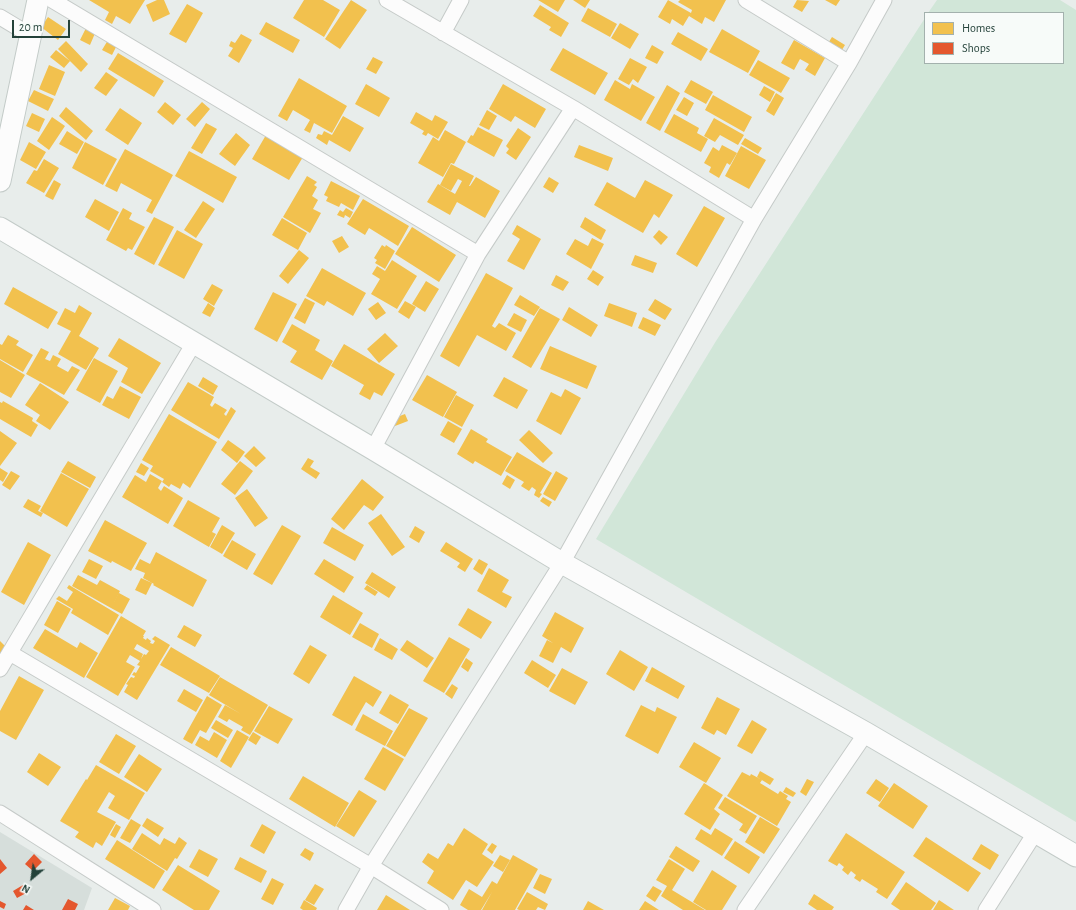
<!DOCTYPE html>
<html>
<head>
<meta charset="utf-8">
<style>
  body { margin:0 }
  #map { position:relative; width:1076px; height:910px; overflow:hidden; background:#e8edeb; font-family:"Alegreya Sans",sans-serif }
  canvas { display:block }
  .legend { position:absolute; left:924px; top:12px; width:140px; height:52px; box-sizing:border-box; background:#f7fbf9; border:1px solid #a3b1ad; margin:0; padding:5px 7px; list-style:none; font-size:12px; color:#24423a }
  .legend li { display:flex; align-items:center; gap:8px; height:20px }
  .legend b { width:20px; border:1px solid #a3b1ad }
  .north { position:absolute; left:12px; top:858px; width:40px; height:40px; -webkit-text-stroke:3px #f7fbf9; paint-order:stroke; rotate:209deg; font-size:11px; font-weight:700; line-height:16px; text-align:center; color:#24423a }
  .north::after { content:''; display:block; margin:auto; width:14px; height:18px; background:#24423a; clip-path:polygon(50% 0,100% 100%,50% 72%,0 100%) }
  .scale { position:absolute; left:12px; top:20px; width:58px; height:18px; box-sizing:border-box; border:2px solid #24423a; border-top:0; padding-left:5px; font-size:12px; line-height:14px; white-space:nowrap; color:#24423a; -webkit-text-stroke:3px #f7fbf9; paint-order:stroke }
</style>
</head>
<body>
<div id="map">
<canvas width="1076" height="910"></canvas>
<ul class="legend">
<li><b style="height:11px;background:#f2c14e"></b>Homes</li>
<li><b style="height:11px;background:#e4572e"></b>Shops</li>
</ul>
<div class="north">N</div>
<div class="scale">20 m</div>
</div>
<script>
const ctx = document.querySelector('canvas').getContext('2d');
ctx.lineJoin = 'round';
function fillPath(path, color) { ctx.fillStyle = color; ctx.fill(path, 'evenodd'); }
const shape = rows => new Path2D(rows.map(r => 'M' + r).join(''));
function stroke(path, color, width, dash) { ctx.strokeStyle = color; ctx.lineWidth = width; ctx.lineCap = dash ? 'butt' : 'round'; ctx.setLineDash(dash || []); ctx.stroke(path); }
const built = shape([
  [0,832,92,888,84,910,0,910]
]);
const green = shape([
  [937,0,1060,0,1076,10,1076,822,596,539,716,341,925,18,925,63,1063,63,1063,13,928,13]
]);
const homes = shape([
  [89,0,145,0,130,24,116,16,112,24,105,20,109,12],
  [157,0,164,0,170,14,153,22,146,5],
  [304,0,323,0,340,10,324,37,293,18],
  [351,0,367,10,340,49,325,39],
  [538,0,565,0,558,12],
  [573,0,590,0,585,8],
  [668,0,691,13,692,10,678,2,680,0,726,0,714,22,705,17,702,24,689,16,683,26,672,19,670,24,658,17],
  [797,0,809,1,802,12,793,7],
  [825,0,840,0,836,6],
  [187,4,203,13,186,43,169,34],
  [540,5,569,23,561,37,549,30,551,27,533,16],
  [588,8,617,24,610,37,581,21],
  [48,17,66,29,58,40,41,27],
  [266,22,300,40,293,53,259,34],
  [620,23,639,34,630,49,611,38],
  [87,26,96,31,90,45,80,40],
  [722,29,760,51,748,73,709,52],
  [678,32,708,49,701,61,671,44],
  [241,34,252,40,239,63,228,56,233,48,229,46,231,41,235,43],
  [832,37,845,45,840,53,827,45],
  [108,40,117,45,112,55,102,50],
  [794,40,825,58,815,76,805,70,809,64,800,59,794,70,781,63],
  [66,41,88,64,81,72,58,49],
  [652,45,664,52,657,64,645,58],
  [563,48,608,73,595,95,550,70],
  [56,50,70,61,64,68,50,57],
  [118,53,164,81,154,97,108,69],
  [373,57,383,62,376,74,366,69],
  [630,58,647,67,638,83,633,79,629,85,618,79],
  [758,60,790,78,781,93,749,75],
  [49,65,65,72,55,96,39,89],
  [106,72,118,80,106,96,94,88],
  [299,78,347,106,332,133,314,123,310,133,304,130,310,120,293,110,287,121,278,116],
  [615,80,630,89,632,84,655,97,641,121,604,100],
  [691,80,713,92,706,104,684,92],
  [366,84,390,98,379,117,355,104],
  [503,84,546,109,535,128,515,116,511,122,489,109],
  [667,85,680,93,660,131,646,123],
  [764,86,775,92,770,102,759,95],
  [34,90,54,99,48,111,28,101],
  [776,93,784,98,774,116,766,111],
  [713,95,752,117,744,132,705,110],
  [684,97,694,103,687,116,676,110],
  [165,102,181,115,173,125,157,112],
  [202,102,210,109,195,127,186,119],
  [66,107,93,131,86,140,59,116],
  [120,108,142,123,128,145,105,130],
  [487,110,497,116,489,130,479,125],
  [416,112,432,121,435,115,448,122,438,139,428,133,426,136,422,134,424,131,410,123],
  [32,113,45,119,39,132,26,126],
  [674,114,699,128,697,133,708,139,701,152,664,132],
  [343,116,364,128,350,152,329,140,327,145,316,138,318,134,322,135,324,131,332,135],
  [52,117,65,126,49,150,37,141],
  [714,118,744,135,738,145,720,135,715,142,704,136],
  [206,123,217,129,202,154,191,148],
  [478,127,503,140,494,157,467,142,471,135,473,136],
  [518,128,531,137,516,160,506,153,509,149,506,146],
  [445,130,466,142,454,164,451,163,443,177,418,163,433,137,439,141],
  [67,131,84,142,77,154,59,144],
  [236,133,250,145,235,166,219,154],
  [266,135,303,157,289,180,252,159],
  [745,138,762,148,758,154,741,144],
  [29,142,46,152,36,169,20,160],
  [85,142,117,159,103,185,72,168],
  [579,145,613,158,608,171,574,157],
  [722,145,737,153,730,165,727,163,719,178,709,172,711,167,704,163,713,147,719,151],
  [741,146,766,160,749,189,725,176],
  [125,149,173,175,152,214,146,211,152,200,121,183,117,192,105,186],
  [189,151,237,177,223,203,175,176],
  [44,159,59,168,44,193,26,183,34,170,37,171],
  [451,164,474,176,469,186,470,186,476,177,500,191,485,218,457,202,450,215,427,202,438,184,455,194,462,181,458,179,451,191,440,185],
  [307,176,317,182,314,185,317,187,312,196,318,200,313,209,321,213,310,233,283,217],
  [549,177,559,183,553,193,543,187],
  [54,180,61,184,53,200,45,196],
  [645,180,673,195,659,218,654,214,643,233,594,205,607,182,635,198],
  [331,181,360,196,353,210,341,203,339,207,326,201,328,197,324,195],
  [95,199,119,212,109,231,85,217],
  [363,199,409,226,398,246,369,228,365,235,347,224],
  [203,201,215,209,196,238,184,230],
  [704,206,725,218,697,267,676,254],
  [123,208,132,213,129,219,145,227,132,250,128,248,126,251,106,240],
  [346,208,353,212,350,218,345,215,344,218,337,215,340,210,343,212],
  [154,217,174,227,154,265,134,254],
  [585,217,606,230,601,240,580,227],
  [282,218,307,233,298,250,272,235],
  [517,225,541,239,524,270,507,261,520,239,512,234],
  [412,227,456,255,439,282,395,254],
  [177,230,203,244,184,279,158,265],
  [659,230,668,237,661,245,653,237],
  [342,236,349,247,339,253,332,241],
  [592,238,604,244,591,269,566,254,575,239,588,246],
  [382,245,385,247,386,245,395,251,385,269,375,263,377,260,374,258],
  [299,250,309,258,288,284,279,276],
  [635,255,657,263,653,273,631,265],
  [392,260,417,276,397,309,371,294,380,279,372,274,377,266,385,271],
  [322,268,366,293,353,316,327,301,324,306,306,296],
  [593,270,604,277,598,286,587,279],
  [486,273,513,288,492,326,495,328,499,323,516,333,506,351,477,335,459,367,440,356],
  [556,275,569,282,563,291,551,285],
  [426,281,439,289,425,312,412,304],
  [212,284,223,290,214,306,203,299],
  [13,287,58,312,48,329,4,304],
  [273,292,297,304,277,342,254,329],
  [520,295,540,307,534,316,514,305],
  [305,298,315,303,305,324,294,318],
  [655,299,672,309,665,320,648,310],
  [405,301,416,307,409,319,398,312],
  [378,302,386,313,376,320,368,309],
  [208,303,215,308,210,317,202,313],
  [609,303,637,313,632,327,604,316],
  [79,305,92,313,79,336,99,348,86,370,58,354,71,331,57,324,65,308,75,313],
  [569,307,598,325,591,337,562,320],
  [540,308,560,319,531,368,512,357],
  [514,313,527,320,521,332,507,325],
  [643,317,661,325,655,336,638,328],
  [292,324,320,340,315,350,333,361,322,380,290,362,297,351,282,342],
  [385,333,398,346,379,363,367,349],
  [8,335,19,341,16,345,33,355,23,372,0,359,0,344,2,345],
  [119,338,161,363,142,394,121,382,128,368,108,356],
  [344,344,395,374,382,396,374,392,370,400,359,394,364,385,331,366],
  [550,346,597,366,587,389,540,369],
  [41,348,49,352,45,359,50,361,53,355,61,359,57,366,68,372,72,366,80,370,64,395,26,374],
  [94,358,118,371,100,403,76,390],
  [0,360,25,375,11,398,0,392],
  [427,375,457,392,443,417,412,400],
  [203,377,218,386,213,395,198,386],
  [504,377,528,390,517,409,493,396],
  [188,382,214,397,210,405,212,407,215,403,227,410,224,414,226,416,231,407,236,411,219,439,171,410],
  [40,383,69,402,50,430,36,421,40,415,25,405],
  [120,386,141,397,129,419,102,405,107,396,113,399],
  [565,389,581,398,561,435,536,421,551,392,561,397],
  [456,395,474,405,462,427,444,417],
  [3,401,33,418,32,421,38,425,31,437,0,419,0,402,2,403],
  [169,414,217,442,190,488,183,483,180,489,171,484,169,487,162,482,164,479,150,471,153,466,142,460],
  [405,414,408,421,395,426,392,419],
  [448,421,462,429,454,443,440,435],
  [471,429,488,439,486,442,512,457,501,476,475,461,473,464,457,454],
  [529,430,553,453,543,463,519,440],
  [0,431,17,443,0,466],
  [228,440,245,452,237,463,221,450],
  [254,446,266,458,256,467,244,456],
  [517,452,552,473,540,493,542,494,539,498,534,495,536,490,532,487,529,491,521,486,524,482,505,471],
  [308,458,314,461,310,467,320,473,316,479,301,469],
  [68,461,96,477,90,488,61,472],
  [240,461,253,471,235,495,221,484],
  [141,463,149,468,144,476,136,472],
  [0,468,8,473,3,482,0,480],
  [11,471,20,476,10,490,2,485],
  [556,471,568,478,555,501,543,494],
  [61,473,89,489,67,527,40,511],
  [150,474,162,481,158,488,161,491,164,486,183,498,168,524,122,497,135,475,146,482],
  [507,475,515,480,510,489,502,484],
  [362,479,384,497,373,511,364,505,344,530,331,519],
  [247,489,268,518,255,527,235,498],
  [543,497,552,502,549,507,540,501],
  [28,499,41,506,38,511,43,513,41,517,23,507],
  [188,500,220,518,212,532,216,534,209,547,173,526],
  [381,514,405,547,392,556,368,523],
  [105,520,147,543,131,571,112,561,111,563,88,551],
  [222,525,235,533,222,554,210,547],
  [282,525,301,536,272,585,253,574],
  [415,526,425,532,419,543,409,537],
  [332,527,364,545,355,561,323,543],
  [232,540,256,554,247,570,223,556],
  [28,542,51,555,24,605,1,592],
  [446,542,473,559,465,572,457,567,460,563,440,551],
  [156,552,207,580,193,607,153,585,154,584,143,578,145,573,135,569,140,559,150,564],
  [89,559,103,566,96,579,82,572],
  [324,559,354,577,344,593,314,574],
  [479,559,488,564,482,575,473,569],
  [489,568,509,580,502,592,512,597,506,608,477,591],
  [372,572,396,587,389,598,365,583],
  [78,575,97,585,100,580,120,591,111,608,72,586],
  [141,578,152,583,146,595,135,590],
  [69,585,119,615,108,635,71,613,73,609,56,599,59,596,67,601,73,592,67,588],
  [367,585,378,592,375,596,364,589],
  [119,593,130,599,122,614,111,608],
  [333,595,363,613,350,635,320,617],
  [57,601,71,609,58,633,44,625],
  [468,608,492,622,481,639,458,625],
  [555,612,584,628,571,653,561,647,553,663,539,656,547,640,553,643,542,636],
  [121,616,146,631,143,636,144,636,143,638,146,640,147,638,151,641,150,643,153,644,155,641,152,639,155,636,170,645,137,700,124,692,128,685,126,684,131,677,134,678,135,676,132,675,134,672,136,673,140,666,137,665,140,661,130,655,126,662,135,667,118,696,86,677],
  [137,644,149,651,146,655,144,654,141,659,143,654,134,649],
  [360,623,379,634,372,648,352,637],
  [184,625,202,635,195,647,177,637],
  [45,629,77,648,80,642,98,653,84,678,33,648],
  [449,637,470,649,444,693,423,681],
  [380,638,398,649,392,660,374,650],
  [407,640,434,658,427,668,400,650],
  [0,641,8,649,0,657],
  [310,645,327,655,309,684,293,674],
  [171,647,220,676,209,693,160,665],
  [620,650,648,667,634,691,606,674],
  [466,658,473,663,468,672,461,667],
  [532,660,556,675,548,688,524,673],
  [652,667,685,686,678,699,645,681],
  [562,668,588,682,575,705,549,691],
  [19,676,44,690,16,740,0,731,0,711],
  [354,676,382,692,373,707,366,702,352,726,332,715],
  [220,677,268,705,250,735,241,730,243,727,229,719,227,722,218,717,225,705,241,714,209,695],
  [452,684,458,688,452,699,445,694],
  [184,689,203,700,196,712,177,701],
  [390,694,409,705,398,724,379,713],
  [207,696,222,705,206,733,200,730,192,744,183,739],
  [717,697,740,709,726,735,717,730,714,735,701,728],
  [641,705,655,712,657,707,677,717,658,754,625,736],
  [269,706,293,719,278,744,254,731],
  [409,708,428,718,405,757,386,746],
  [363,714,393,731,385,746,355,730],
  [216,720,233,730,228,738,211,728],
  [752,720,767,729,752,754,737,746],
  [237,730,249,737,231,768,220,761],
  [214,732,227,740,217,758,195,745,200,736,209,741],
  [253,732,261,737,256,745,248,740],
  [116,734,136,746,119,774,99,762],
  [694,742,721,758,706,783,679,767],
  [383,747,404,759,385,791,364,779],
  [39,753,61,767,48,786,27,772],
  [139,754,162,769,147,792,124,777],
  [96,765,145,793,129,820,108,808,115,796,109,792,97,812,116,822,102,846,96,842,93,848,75,837,79,832,60,821,86,779,87,780],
  [760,771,774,779,770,785,757,777],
  [742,772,750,776,751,774,762,780,760,783,778,794,780,791,788,796,786,799,791,802,777,826,727,796],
  [303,776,349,803,335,827,289,799],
  [807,779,814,782,806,796,800,792],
  [876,779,889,788,880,802,866,793],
  [704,783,723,795,714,809,720,814,710,830,684,814],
  [894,783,928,806,913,829,878,806],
  [786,787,796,793,793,797,783,792],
  [359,790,377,801,354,837,336,826],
  [725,797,757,816,746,834,739,830,743,824,718,808],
  [760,817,780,829,764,854,745,842],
  [147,818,164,828,158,837,142,826],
  [131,819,141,825,130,843,120,838],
  [116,824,121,827,115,838,110,835],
  [262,824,276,832,264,854,250,846],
  [464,828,488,844,482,854,494,862,477,887,466,880,453,900,427,883,434,871,422,862,428,853,438,859,448,843,453,846],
  [715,828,733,839,722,856,695,839,701,829,711,835],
  [142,833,160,845,164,838,175,844,179,837,187,843,177,859,175,858,167,871,132,849],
  [846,833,905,872,887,899,876,892,878,889,862,879,860,882,854,878,856,875,851,871,848,875,842,870,844,867,839,863,837,866,828,861],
  [926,837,981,873,968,892,913,856],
  [117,840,165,871,154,889,105,859],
  [735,841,760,857,749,874,724,858],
  [492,843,497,846,492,854,487,850],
  [981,844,999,855,990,870,972,859],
  [676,846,700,861,693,872,669,857],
  [305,848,314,853,310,861,300,855],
  [199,849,218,859,208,877,189,867],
  [500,855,510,860,503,872,493,866],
  [513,855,538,869,515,910,482,910,492,892,481,910,468,910,460,905,469,889,482,897,492,881,497,884],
  [240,857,267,871,261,883,234,869],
  [669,859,685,869,672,890,705,910,683,910,661,896,667,886,656,880],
  [178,865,220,891,209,910,194,910,162,890],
  [712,870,737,886,722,910,706,910,693,902],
  [540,874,552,879,545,894,533,888],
  [272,878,284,884,273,905,261,899],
  [906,882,936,903,931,910,900,910,891,904],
  [315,884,324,889,314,905,305,900],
  [653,886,662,891,655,902,646,896],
  [527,892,548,904,545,910,538,907,536,910,519,910,517,909],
  [814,894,834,907,832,910,817,910,808,904],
  [386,895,410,910,377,910],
  [115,898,130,906,128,910,108,910],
  [304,900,317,908,316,910,303,910,300,908],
  [939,900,954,910,933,910],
  [588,901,604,910,583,910],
  [645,901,659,910,639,910]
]);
const shops = shape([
  [34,854,42,862,33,871,25,864],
  [0,859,7,868,0,874],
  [23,885,28,892,17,898,13,891],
  [68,899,78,904,75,910,62,910],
  [0,901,6,904,4,909,0,907],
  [26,905,34,910,23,910]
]);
const street = shape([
  [52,0,478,254],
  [387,0,573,108,754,219],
  [746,0,849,63],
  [0,17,30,35],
  [443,33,461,0],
  [373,449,478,254,573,108],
  [10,653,371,866,441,910],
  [0,669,194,343],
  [0,813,153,910],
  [346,910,371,866,562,563,754,219,849,63,884,0],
  [745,910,866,733],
  [986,910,1035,833]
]);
const secondary = shape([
  [0,181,38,0],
  [0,228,373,449,562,563,866,733,1076,856]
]);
fillPath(built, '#d6dedb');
fillPath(green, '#d1e6d8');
fillPath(homes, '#f2c14e');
fillPath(shops, '#e4572e');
stroke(street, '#c5cac8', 17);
stroke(secondary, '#c3cbc8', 23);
stroke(street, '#fcfcfc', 15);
stroke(secondary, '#fcfcfc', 21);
</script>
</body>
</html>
